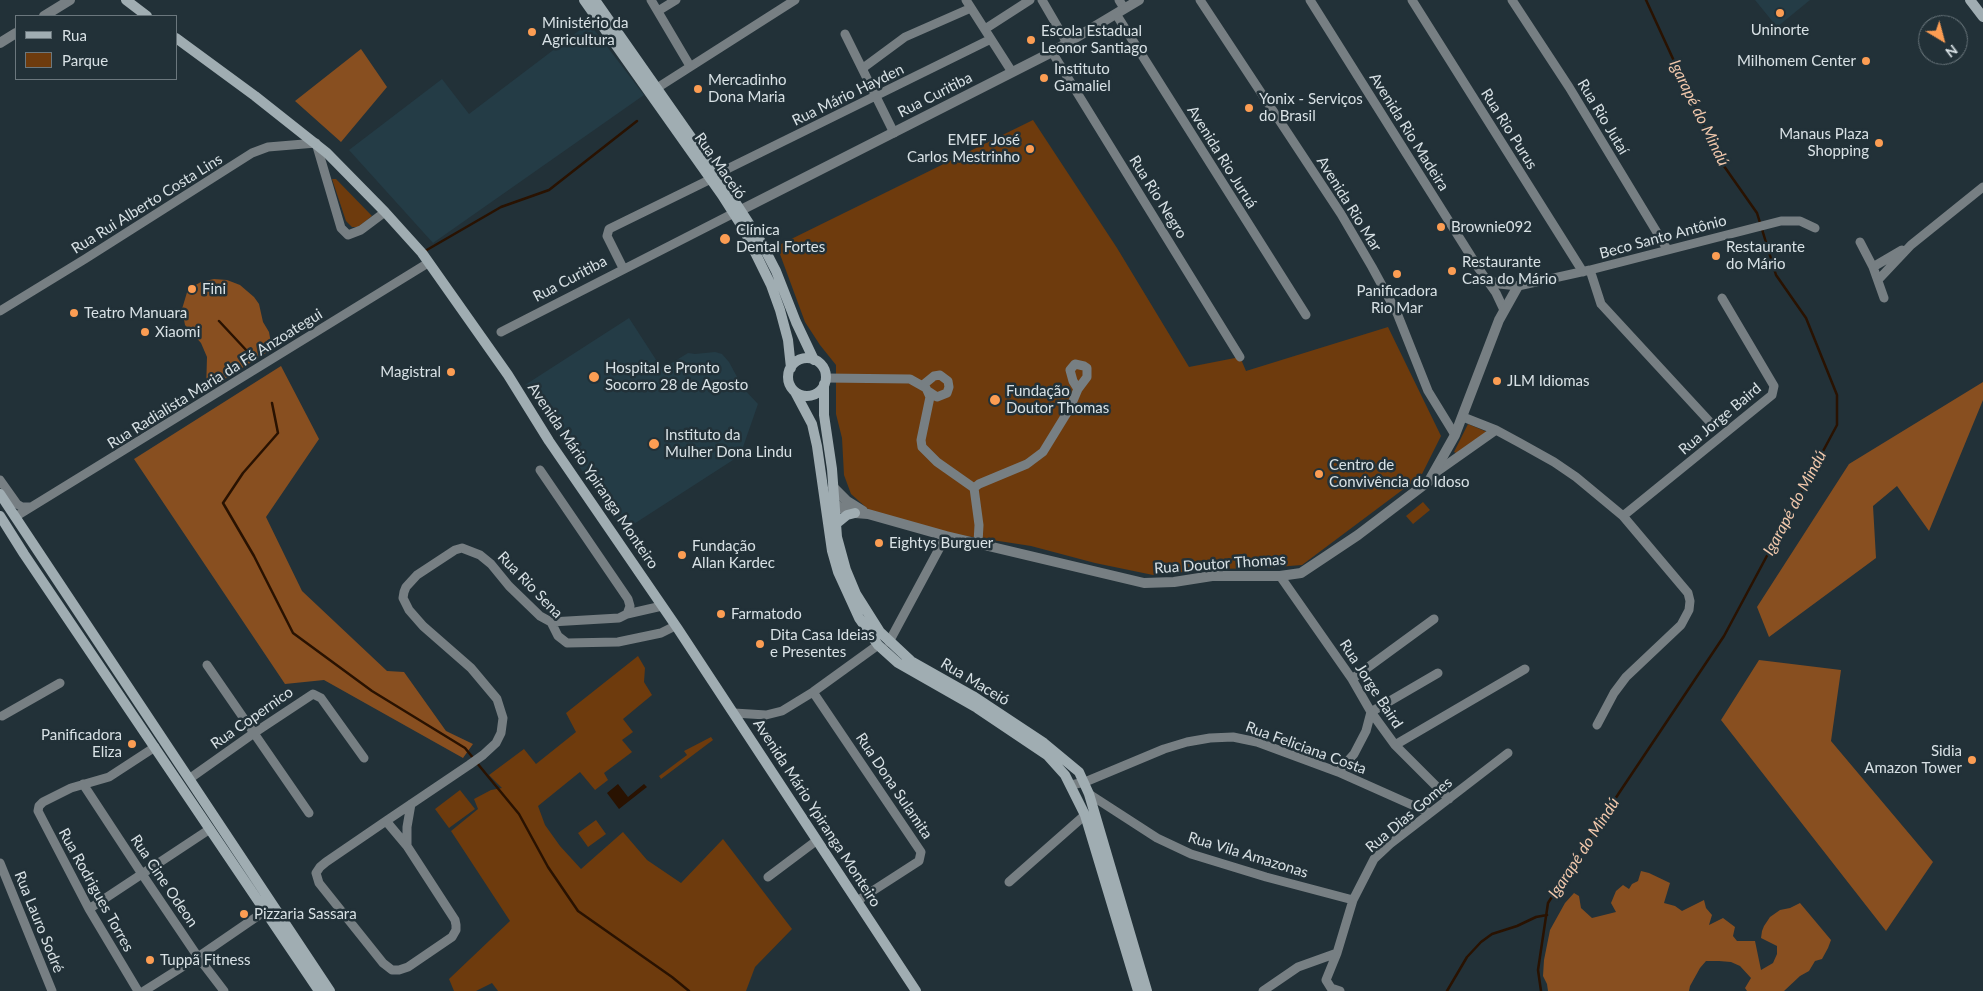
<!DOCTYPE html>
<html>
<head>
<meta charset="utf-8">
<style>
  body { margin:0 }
  #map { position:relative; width:1983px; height:991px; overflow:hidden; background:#223138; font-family:Lato,sans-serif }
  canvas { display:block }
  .legend { position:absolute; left:15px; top:15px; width:162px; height:65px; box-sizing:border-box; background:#223138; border:1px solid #6b777d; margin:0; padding:6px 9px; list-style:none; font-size:15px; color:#d8e1e5 }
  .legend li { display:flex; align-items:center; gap:10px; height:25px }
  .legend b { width:25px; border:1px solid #6b777d }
  .north { position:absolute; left:1918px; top:15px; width:50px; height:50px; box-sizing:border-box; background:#223138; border:1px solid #6b777d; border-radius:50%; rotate:143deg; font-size:14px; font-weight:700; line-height:20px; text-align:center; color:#d8e1e5 }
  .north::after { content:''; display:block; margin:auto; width:18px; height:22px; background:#fc9d53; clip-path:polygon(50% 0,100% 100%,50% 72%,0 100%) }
</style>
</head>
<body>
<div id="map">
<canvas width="1983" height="991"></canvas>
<ul class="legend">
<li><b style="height:6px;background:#a0adb2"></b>Rua</li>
<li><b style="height:14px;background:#6e3b0d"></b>Parque</li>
</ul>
<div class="north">N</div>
</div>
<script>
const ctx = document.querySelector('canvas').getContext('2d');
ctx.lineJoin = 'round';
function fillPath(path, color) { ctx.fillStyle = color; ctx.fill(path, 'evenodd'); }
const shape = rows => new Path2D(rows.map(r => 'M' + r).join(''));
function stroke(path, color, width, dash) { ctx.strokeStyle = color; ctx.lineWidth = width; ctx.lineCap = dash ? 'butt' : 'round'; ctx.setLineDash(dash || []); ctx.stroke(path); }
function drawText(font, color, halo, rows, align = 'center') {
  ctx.font = font + ' Lato,sans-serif'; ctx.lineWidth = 5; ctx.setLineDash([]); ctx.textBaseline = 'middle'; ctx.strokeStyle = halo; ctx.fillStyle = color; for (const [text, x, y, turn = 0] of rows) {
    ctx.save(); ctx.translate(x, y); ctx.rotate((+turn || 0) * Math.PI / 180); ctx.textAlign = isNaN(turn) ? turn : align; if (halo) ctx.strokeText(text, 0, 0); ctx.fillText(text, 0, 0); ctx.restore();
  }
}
const built = shape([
  [1755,0,1810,0,1777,27],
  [589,23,644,95,433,243,349,150,442,79,469,114],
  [629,318,662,369,688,353,695,354,715,352,722,354,729,362,743,388,758,404,742,450,733,460,623,531,560,438,562,436,525,385]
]);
const green = shape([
  [1033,120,1117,248,1189,367,1240,357,1246,371,1388,327,1441,436,1421,476,1302,565,1264,568,1214,569,1153,575,1095,563,1031,546,934,531,869,510,851,494,844,475,842,438,836,414,836,365,820,345,805,322,777,246],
  [332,179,336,179,372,216,358,227,352,227,346,221],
  [1468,424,1487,432,1458,454,1454,452],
  [1423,502,1430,510,1413,524,1406,516],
  [638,656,645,668,644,682,652,695,623,719,633,732,622,740,632,752,604,773,608,780,595,790,580,772,538,806,545,825,560,846,581,869,623,832,647,860,681,883,723,839,792,929,755,967,746,991,498,991,492,983,476,991,454,991,449,979,510,921,451,831,478,809,474,799,491,790,502,788,489,775,524,749,536,764,576,732,566,713],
  [711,737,713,740,661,779,659,776,687,755,684,751],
  [460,790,475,809,449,828,435,809],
  [596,820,606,834,588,847,578,833]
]);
const forest = shape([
  [361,49,387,87,341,142,295,101],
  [214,279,227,280,240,285,254,297,259,304,263,322,269,332,272,349,206,391,207,357,201,343,185,325,182,309,188,289,201,282],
  [281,366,319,439,266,517,302,591,387,671,404,672,446,731,473,744,463,758,324,680,285,684,134,459],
  [1983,382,1983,400,1929,531,1897,486,1873,506,1876,558,1769,637,1757,607,1849,464],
  [1759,660,1841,670,1831,741,1933,862,1886,931,1721,720],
  [1641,871,1649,873,1670,883,1664,903,1675,906,1682,911,1704,900,1706,908,1712,915,1709,925,1723,918,1735,927,1733,936,1737,941,1755,941,1761,970,1773,963,1777,954,1777,946,1761,938,1762,931,1764,926,1770,917,1780,910,1790,908,1800,903,1831,940,1828,948,1822,959,1815,961,1809,971,1800,976,1784,991,1747,991,1745,988,1751,978,1740,966,1731,962,1719,961,1706,961,1700,968,1690,986,1689,991,1548,991,1547,984,1543,976,1544,960,1550,930,1565,903,1574,893,1579,896,1581,908,1592,918,1616,912,1611,903,1616,891,1623,885,1629,889,1632,884,1638,881]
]);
const water = shape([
  [618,784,628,797,644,784,647,787,619,809,607,793]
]);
const stream = shape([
  [425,251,501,207,549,190,637,121],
  [219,321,247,351],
  [272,403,278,433,243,473,223,503,254,556,293,633,372,691,465,748,474,759],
  [477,763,519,814,548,867,578,911,672,977,689,991],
  [1447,991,1467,957,1481,942,1492,934,1517,926,1536,917,1547,915],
  [1541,991,1538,970,1548,903,1619,793,1724,636,1837,425,1837,395,1806,318,1776,275,1757,213,1719,159,1646,0]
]);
const minor = shape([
  [651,0,690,66],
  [966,0,1012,72],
  [1042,0,1067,43],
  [1119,0,1124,8],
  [1200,0,1341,214,1372,267,1397,313,1428,391,1455,435],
  [1310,0,1479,269,1496,293,1504,310],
  [1412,0,1583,272],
  [1512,0,1569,87,1667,249],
  [658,11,676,0],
  [1116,14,1306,315],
  [985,29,1030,0],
  [845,34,894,133],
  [1052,52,1240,357],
  [863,68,905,37,971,8],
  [657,88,795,0],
  [717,174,991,39],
  [1860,242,1873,267,1884,298],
  [1873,267,1902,250],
  [623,268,607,236,609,229,711,179],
  [1590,270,1601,304,1709,421],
  [1486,279,1499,284,1518,286,1590,270,1781,221,1800,221,1815,228],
  [1878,280,1911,245,1983,187],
  [0,311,85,259,252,153,268,147,316,143,341,228,348,235,361,230,385,212],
  [501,332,734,213],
  [826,378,910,379,926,388,930,397,921,440,922,447,937,462,974,488,979,525,978,543],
  [923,385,934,376,940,375,948,381,949,387,947,393,937,397,928,391],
  [1463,417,1496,430,1520,443,1554,462,1576,477,1623,516,1688,593,1690,601,1689,610,1681,625,1626,677,1614,693,1597,725],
  [540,470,628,599,630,606,627,614,619,618,551,622],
  [1435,473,1496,430],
  [0,480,17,504,22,507,31,507],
  [974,488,979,484,1027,464,1043,452,1070,408,1078,389,1087,377,1087,368,1084,366,1075,364,1070,370,1073,381,1078,389],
  [1623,516,1772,395,1774,386,1722,298],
  [15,517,428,263],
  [1280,576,1352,679,1371,712,1395,745,1449,799],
  [627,614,662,606],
  [889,642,946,536],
  [207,665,309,813],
  [1352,679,1434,619],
  [813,692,921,852,919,861,857,901],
  [734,713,766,715,782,711,813,692,878,645],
  [2,716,60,683],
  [1395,745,1525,669],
  [1338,772,1354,754,1366,731,1371,712,1438,673],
  [189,779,254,733,313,694,321,698,364,758],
  [83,784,142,874,198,957,224,991],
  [1071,785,1085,782,1164,749,1187,742,1210,738,1233,737,1257,742,1338,772,1430,813],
  [1089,794,1157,838,1191,854,1266,877,1353,900],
  [386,821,407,846,455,920,456,925,456,930,452,937,408,967,399,970,392,970,383,963,319,883,316,873,320,867,326,862,386,821,469,765,483,755,496,743,501,733,503,718,497,699,471,668,423,626,409,610,403,598,404,592,406,587,417,575,455,550,462,548,480,555,491,564,509,586,540,616,551,622,558,636,567,643,618,642,661,633,675,626],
  [407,846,407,827,411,804],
  [0,863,52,991],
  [768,877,816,841],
  [1009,882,1085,815],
  [89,909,210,829],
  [138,991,89,909,38,811,39,806,43,802,71,788,109,777,155,747],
  [144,991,198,957,265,911],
  [1263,991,1298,967,1337,953],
  [1340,991,1331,988,1326,980,1337,953,1353,900,1374,859,1390,844,1508,753]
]);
const tertiary = shape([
  [44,16,70,0],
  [0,43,16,33],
  [741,210,1052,52,1139,0],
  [833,487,847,501,863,511],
  [831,500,840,508,855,513,868,514,946,536,1144,583,1174,582,1212,576,1280,576,1301,573,1358,535,1429,481,1455,435,1499,320,1518,286]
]);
const secondary = shape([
  [126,0,147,16],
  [584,0,722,195,743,228,771,285,780,310,788,340,791,368],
  [595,0,717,174,761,242,776,271,796,322,814,360],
  [1970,0,1983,17],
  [176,38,255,96,327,153,385,212,422,253,508,375,549,441,678,629,916,991],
  '788 377a19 19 0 1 1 38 0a19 19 0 1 1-38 0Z',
  [824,384,824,415,832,469,837,537,846,570,856,594,880,632,911,661,973,696,1044,743,1079,772,1089,794,1147,991],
  [795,392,812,424,817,446,832,551,838,572,859,618,878,645,898,663,977,708,1047,755,1065,775,1085,815,1138,991],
  [0,494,330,991],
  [0,516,24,554,319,991],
  [836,524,847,515,855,513]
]);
const markers = [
  [1780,13,5,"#fc9d53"],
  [532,32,5,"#fc9d53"],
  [1031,40,5,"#fc9d53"],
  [1866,61,5,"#fc9d53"],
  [1044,78,5,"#fc9d53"],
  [698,89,5,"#fc9d53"],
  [1249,108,5,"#fc9d53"],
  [1879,143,5,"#fc9d53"],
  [1030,149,5,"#fc9d53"],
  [1441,227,5,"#fc9d53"],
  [725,239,6,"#fc9d53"],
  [1716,256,5,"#fc9d53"],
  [1452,271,5,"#fc9d53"],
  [1397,274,5,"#fc9d53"],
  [192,289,5,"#fc9d53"],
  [74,313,5,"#fc9d53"],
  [145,332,5,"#fc9d53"],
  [451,372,5,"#fc9d53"],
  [594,377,6,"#fc9d53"],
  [1497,381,5,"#fc9d53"],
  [995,400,6,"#fc9d53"],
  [654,444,6,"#fc9d53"],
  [1319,474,5,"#fc9d53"],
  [879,543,5,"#fc9d53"],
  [682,555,5,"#fc9d53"],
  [721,614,5,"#fc9d53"],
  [760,644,5,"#fc9d53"],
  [132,744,5,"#fc9d53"],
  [1972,760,5,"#fc9d53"],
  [244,914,5,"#fc9d53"],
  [150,960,5,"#fc9d53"]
];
const poiNames = [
  ["Ministério da",542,23],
  ["Agricultura",542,40],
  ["Uninorte",1780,30,"center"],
  ["Escola Estadual",1041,31],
  ["Leonor Santiago",1041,48],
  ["Milhomem Center",1856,61,"right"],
  ["Instituto",1054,69],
  ["Gamaliel",1054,86],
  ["Mercadinho",708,80],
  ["Dona Maria",708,97],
  ["Yonix - Serviços",1259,99],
  ["do Brasil",1259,116],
  ["Manaus Plaza",1869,134,"right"],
  ["Shopping",1869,151,"right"],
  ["EMEF José",1020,140,"right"],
  ["Carlos Mestrinho",1020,157,"right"],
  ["Brownie092",1451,227],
  ["Clínica",736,230],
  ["Dental Fortes",736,247],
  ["Restaurante",1726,247],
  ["do Mário",1726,264],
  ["Restaurante",1462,262],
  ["Casa do Mário",1462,279],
  ["Fini",202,289],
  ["Panificadora",1397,291,"center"],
  ["Rio Mar",1397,308,"center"],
  ["Teatro Manuara",84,313],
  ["Xiaomi",155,332],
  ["Hospital e Pronto",605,368],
  ["Socorro 28 de Agosto",605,385],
  ["Magistral",441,372,"right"],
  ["JLM Idiomas",1507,381],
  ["Fundação",1006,391],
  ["Doutor Thomas",1006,408],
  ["Instituto da",665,435],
  ["Mulher Dona Lindu",665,452],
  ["Centro de",1329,465],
  ["Convivência do Idoso",1329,482],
  ["Eightys Burguer",889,543],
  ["Fundação",692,546],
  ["Allan Kardec",692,563],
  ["Farmatodo",731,614],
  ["Dita Casa Ideias",770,635],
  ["e Presentes",770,652],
  ["Panificadora",122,735,"right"],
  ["Eliza",122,752,"right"],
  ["Sidia",1962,751,"right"],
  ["Amazon Tower",1962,768,"right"],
  ["Pizzaria Sassara",254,914],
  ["Tuppã Fitness",160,960]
];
const streetNames = [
  ["Rua Mário Hayden",848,95,-26],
  ["Rua Curitiba",935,95,-27],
  ["Rua Rio Jutaí",1603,117,59],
  ["Rua Rio Purus",1509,129,58],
  ["Avenida Rio Madeira",1409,132,58],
  ["Avenida Rio Juruá",1222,157,58],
  ["Rua Maceió",720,166,55],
  ["Rua Rio Negro",1158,197,58],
  ["Rua Rui Alberto Costa Lins",147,204,-32],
  ["Avenida Rio Mar",1349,204,58],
  ["Beco Santo Antônio",1663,237,-15],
  ["Rua Curitiba",570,279,-28],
  ["Rua Radialista Maria da Fé Anzoategui",215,379,-32],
  ["Rua Jorge Baird",1720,419,-40],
  ["Avenida Mário Ypiranga Monteiro",593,476,56],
  ["Rua Doutor Thomas",1220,564,-4],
  ["Rua Rio Sena",530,585,46],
  ["Rua Maceió",975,682,31],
  ["Rua Jorge Baird",1371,684,57],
  ["Rua Copernico",252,718,-35],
  ["Rua Feliciana Costa",1306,748,20],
  ["Rua Dona Sulamita",894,786,56],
  ["Avenida Mário Ypiranga Monteiro",817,813,57],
  ["Rua Dias Gomes",1409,815,-40],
  ["Rua Vila Amazonas",1248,855,17],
  ["Rua Cine Odeon",164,881,56],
  ["Rua Rodrigues Torres",96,890,61],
  ["Rua Lauro Sodré",39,922,68]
];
const waterNames = [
  ["Igarapé do Mindú",1699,113,64],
  ["Igarapé do Mindú",1795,503,-62],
  ["Igarapé do Mindú",1584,848,-57]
];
fillPath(built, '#243c46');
fillPath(green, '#6e3b0d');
fillPath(forest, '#884f20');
fillPath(water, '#291201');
stroke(stream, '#291201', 2.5);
stroke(minor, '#777f83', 9);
stroke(tertiary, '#777f83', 10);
stroke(secondary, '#a0adb2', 10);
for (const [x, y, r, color] of markers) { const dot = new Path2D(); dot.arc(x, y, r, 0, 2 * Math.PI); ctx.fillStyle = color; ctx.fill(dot); stroke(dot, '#223138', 2); }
drawText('15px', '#d8e1e5', '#223138', poiNames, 'left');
drawText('15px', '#d8e1e5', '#223138', streetNames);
drawText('italic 16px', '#f1c8ac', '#223138', waterNames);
</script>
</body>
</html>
